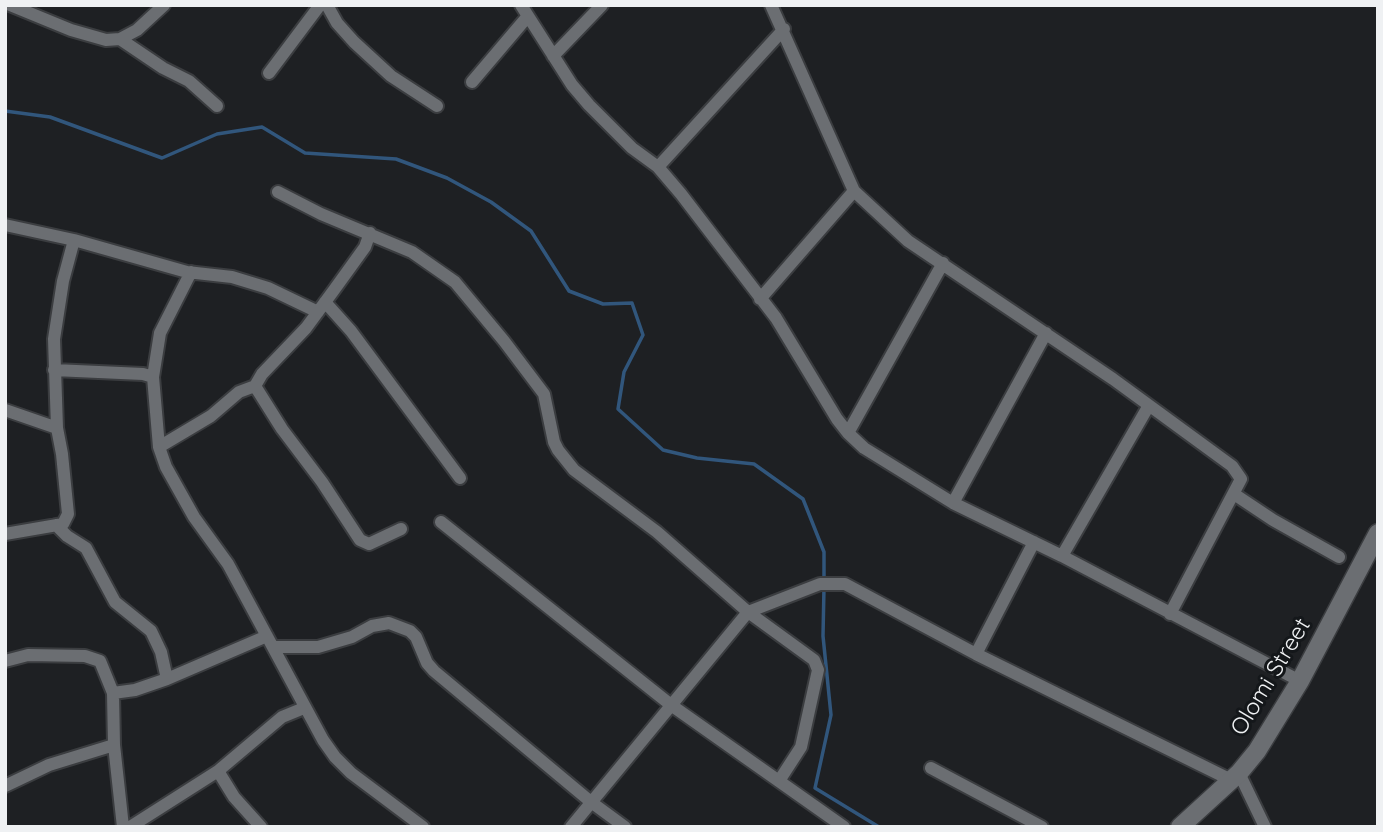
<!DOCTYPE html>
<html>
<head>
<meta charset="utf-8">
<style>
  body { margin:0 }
  #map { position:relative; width:1383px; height:832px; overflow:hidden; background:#1e2023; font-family:Quicksand,sans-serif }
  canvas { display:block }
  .frame { position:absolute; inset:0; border:7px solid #eff1f3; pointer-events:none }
</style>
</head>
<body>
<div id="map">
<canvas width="1383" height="832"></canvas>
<div class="frame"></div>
</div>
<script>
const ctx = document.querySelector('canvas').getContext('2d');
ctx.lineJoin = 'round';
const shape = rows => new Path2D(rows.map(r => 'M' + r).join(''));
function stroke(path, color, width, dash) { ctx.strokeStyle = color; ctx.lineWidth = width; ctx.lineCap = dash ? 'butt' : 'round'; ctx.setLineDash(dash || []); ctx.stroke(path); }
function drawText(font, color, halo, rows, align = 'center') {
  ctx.font = font + ' Quicksand,sans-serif'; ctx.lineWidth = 6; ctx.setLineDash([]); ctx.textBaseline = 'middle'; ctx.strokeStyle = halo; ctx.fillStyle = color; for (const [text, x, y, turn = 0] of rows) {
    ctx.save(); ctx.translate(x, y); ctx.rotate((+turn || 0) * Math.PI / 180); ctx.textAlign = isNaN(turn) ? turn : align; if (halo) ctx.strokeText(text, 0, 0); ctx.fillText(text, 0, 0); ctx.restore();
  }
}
const stream = shape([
  [5,111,50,117,162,158,217,134,262,127,305,153,396,159,447,178,491,202,531,231,569,291,603,304,632,303,643,335,624,372,618,409,663,450,697,458,754,464,803,499,824,552,824,580],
  [824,587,823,636,831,715,815,788,879,827]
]);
const minor = shape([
  [10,5,71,30,106,40,120,39,137,30,164,5],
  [327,5,337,23,354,42,391,76,437,106],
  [521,5,572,85,589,105,632,148,658,167,681,194,776,318,837,419,848,433,864,448,953,503,1062,556,1300,681],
  [771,5,854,191,908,241,1113,379,1232,466,1241,479,1170,614],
  [120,39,163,68,189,81,217,106],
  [553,56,602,5],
  [269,73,320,5],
  [472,82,528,16],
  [658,167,784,29],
  [278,192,321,214,412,252,455,282,504,341,544,394,554,442,558,450,574,470,657,532,748,612,814,660,818,670,801,747,779,781],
  [5,225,74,240,187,272,232,277,268,288,318,312],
  [760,299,854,191],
  [325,302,351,331,460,478],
  [54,370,143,374,153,377,159,447,166,467,194,517,228,564,323,740,335,757,351,773,423,827],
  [153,377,160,333,191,272],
  [255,386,282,429,322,482,360,540,369,544,401,529],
  [5,410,57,428],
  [848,433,943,263],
  [159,447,211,416,239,392,255,386,262,374,306,328,334,290,365,247,370,233],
  [1234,494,1273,520,1339,557],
  [953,503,1046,333],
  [441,522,671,705,844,827],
  [56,525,67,536,86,548,115,602,151,631,161,652,167,679],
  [5,534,63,524,68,514,62,454,57,428,54,339,63,281,74,240],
  [1062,556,1148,407],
  [274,647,318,647,352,637,372,626,389,623,410,631,416,637,427,663,434,671,591,802,625,827],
  [976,654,1034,542],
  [5,661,28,655,85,656,100,661,113,693,114,745,123,827],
  [113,693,135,690,167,679,267,636],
  [931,768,1042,827],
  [218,771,234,797,261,827],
  [1239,773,1265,827],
  [5,786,49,765,114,745],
  [130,827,218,771,282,717,304,708],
  [571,827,748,612,820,584,845,584,976,654,1231,780]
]);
const secondary = shape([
  [1180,827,1239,773,1257,751,1300,681,1378,533]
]);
const streetNames = [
  ["Olomi Street",1271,677,-59]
];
stroke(stream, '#31567c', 3.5);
stroke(minor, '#3b3d40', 16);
stroke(secondary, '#3b3d40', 21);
stroke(minor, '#6b6e72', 12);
stroke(secondary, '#6b6e72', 18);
drawText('23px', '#eff1f3', '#14171a', streetNames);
</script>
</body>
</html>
